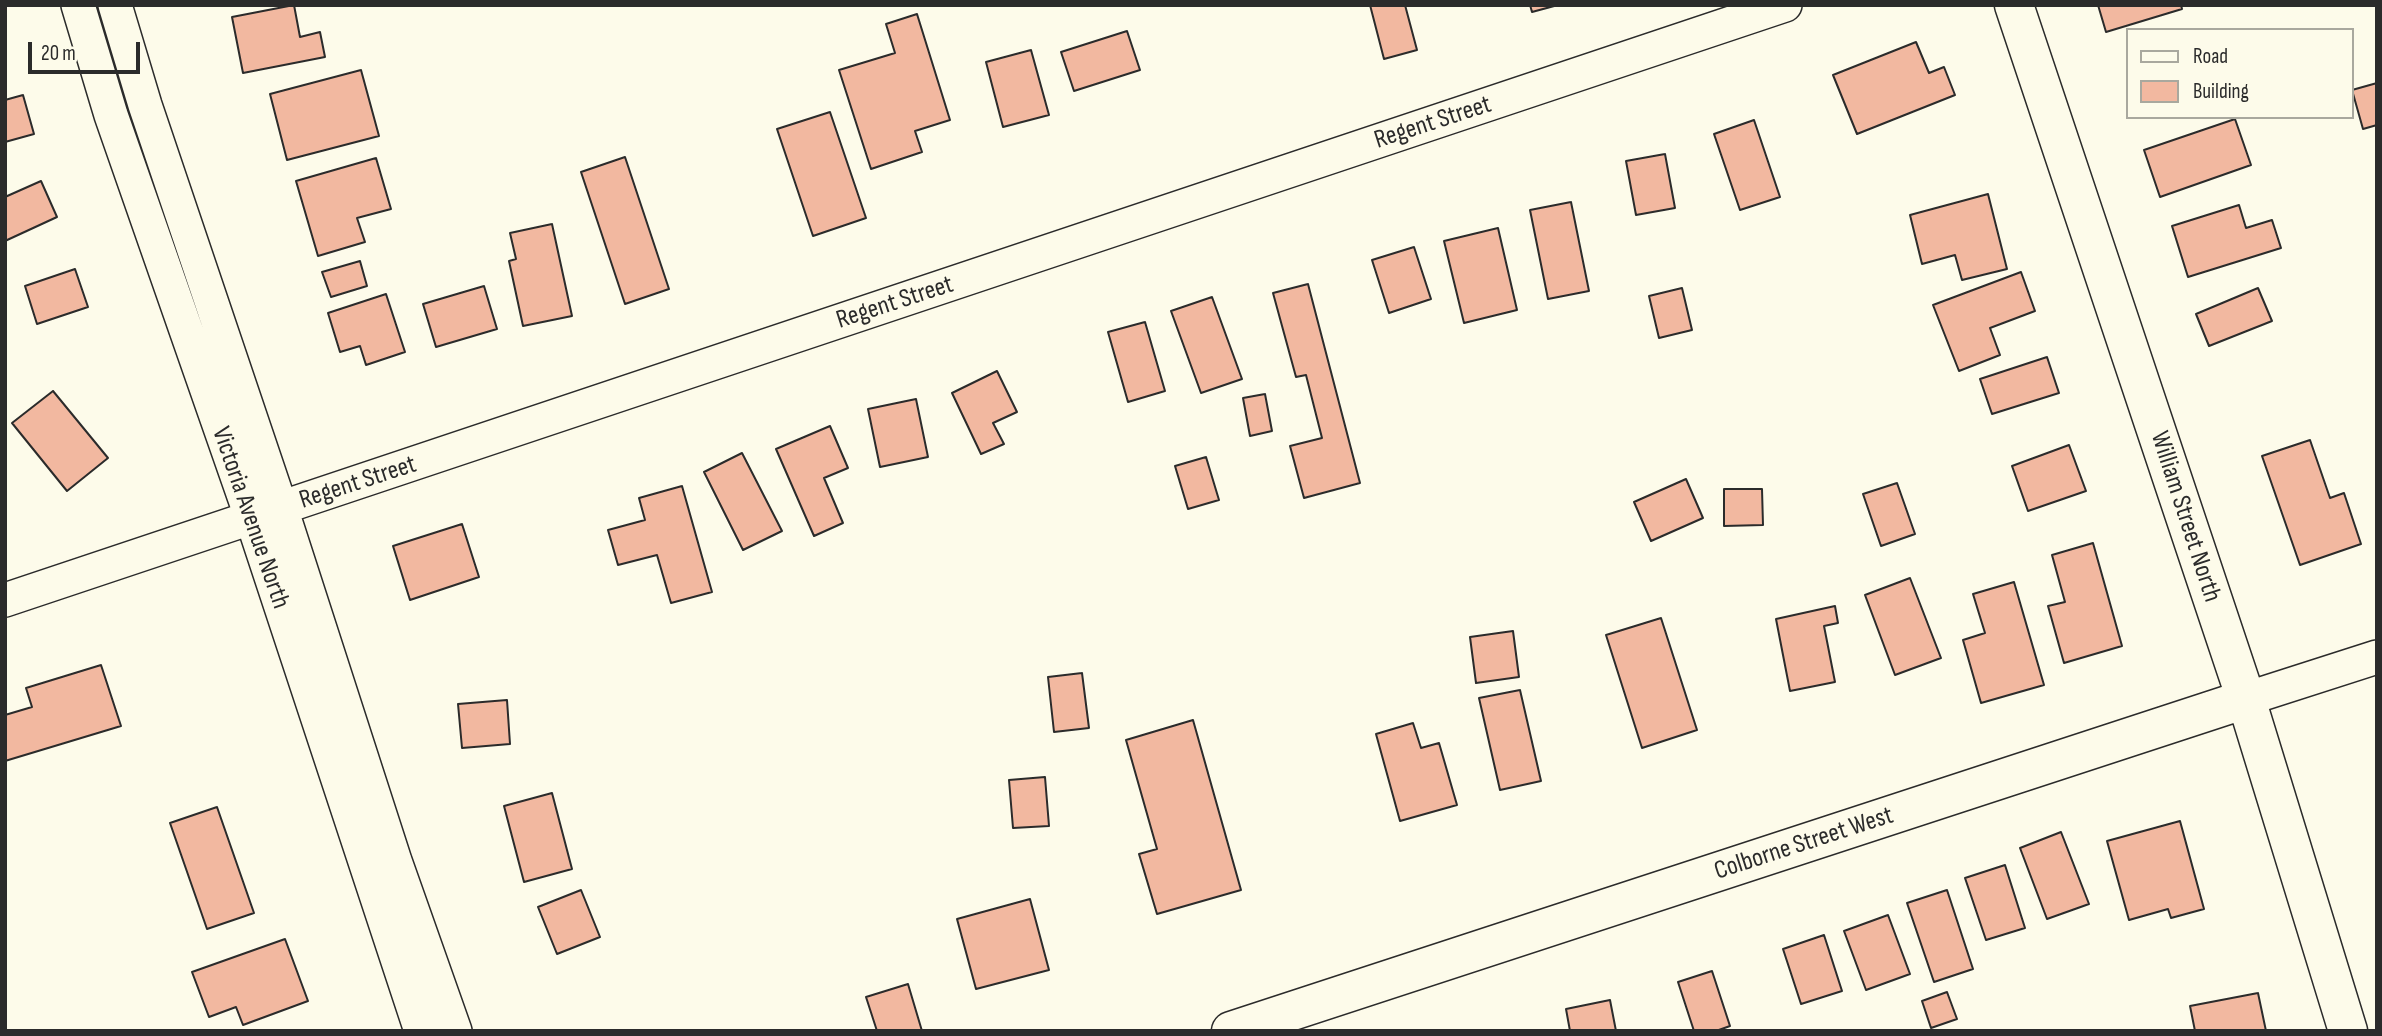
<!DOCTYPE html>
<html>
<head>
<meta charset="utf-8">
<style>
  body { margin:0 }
  #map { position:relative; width:2382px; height:1036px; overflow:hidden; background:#fdfbea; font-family:"Sofia Sans Condensed",sans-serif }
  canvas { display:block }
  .frame { position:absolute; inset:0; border:7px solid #2b2b2b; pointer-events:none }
  .legend { position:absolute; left:2126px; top:28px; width:228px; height:91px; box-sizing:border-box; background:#fdfbea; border:2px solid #a9a89e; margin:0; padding:9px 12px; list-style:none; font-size:21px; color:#2b2b2b }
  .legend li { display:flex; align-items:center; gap:14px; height:35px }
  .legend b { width:35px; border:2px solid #a9a89e }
  .scale { position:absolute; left:28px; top:42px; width:112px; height:32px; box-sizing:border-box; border:4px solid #2b2b2b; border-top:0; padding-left:9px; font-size:21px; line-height:24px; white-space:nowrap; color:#2b2b2b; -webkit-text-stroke:5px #fdfbea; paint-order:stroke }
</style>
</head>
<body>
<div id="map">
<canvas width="2382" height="1036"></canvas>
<div class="frame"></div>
<ul class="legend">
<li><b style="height:9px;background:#fdfbea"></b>Road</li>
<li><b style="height:19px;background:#f2b8a0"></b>Building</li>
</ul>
<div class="scale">20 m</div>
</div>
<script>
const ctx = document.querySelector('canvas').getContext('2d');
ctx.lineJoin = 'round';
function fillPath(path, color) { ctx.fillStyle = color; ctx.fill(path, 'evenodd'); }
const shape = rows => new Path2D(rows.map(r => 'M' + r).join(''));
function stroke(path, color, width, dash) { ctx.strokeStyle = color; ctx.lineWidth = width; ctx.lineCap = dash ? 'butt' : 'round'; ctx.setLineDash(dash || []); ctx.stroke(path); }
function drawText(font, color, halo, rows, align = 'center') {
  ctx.font = font + ' "Sofia Sans Condensed",sans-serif'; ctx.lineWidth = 5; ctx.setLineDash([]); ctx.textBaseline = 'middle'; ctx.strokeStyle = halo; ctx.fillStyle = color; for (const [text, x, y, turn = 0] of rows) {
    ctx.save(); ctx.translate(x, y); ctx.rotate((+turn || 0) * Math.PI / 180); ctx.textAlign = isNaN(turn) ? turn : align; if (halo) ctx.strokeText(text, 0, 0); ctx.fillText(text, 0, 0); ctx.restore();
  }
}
const building = shape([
  [294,5,300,37,320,32,325,57,243,73,232,17,294,5],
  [1370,5,1405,5,1417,50,1384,59,1370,5],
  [1530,5,1558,5,1532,12,1530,5],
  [2098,5,2181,5,2182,9,2106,32,2098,5],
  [917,14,950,120,915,131,922,152,871,169,839,70,895,53,886,24,917,14],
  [1127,31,1140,70,1074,91,1061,52,1127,31],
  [1916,42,1929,73,1944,67,1955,95,1857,134,1833,75,1916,42],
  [1031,50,1049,115,1003,127,986,62,1031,50],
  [361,70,379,136,287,160,270,94,361,70],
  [2377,83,2377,125,2363,129,2352,90,2377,83],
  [23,95,34,134,5,142,5,100,23,95],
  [830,112,866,218,813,236,777,129,830,112],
  [2235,119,2251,165,2160,197,2144,150,2235,119],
  [1754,120,1780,197,1740,210,1714,134,1754,120],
  [1665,154,1675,208,1636,215,1626,161,1665,154],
  [625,157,669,289,625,304,581,172,625,157],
  [376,158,391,209,357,218,365,242,318,256,296,181,376,158],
  [41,181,57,217,5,241,5,197,41,181],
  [1988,194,2007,269,1962,280,1955,255,1922,264,1910,215,1988,194],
  [1571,202,1589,291,1548,299,1530,210,1571,202],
  [2239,205,2246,228,2272,220,2281,248,2188,277,2172,226,2239,205],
  [552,224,572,316,523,326,509,261,516,259,510,233,552,224],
  [1498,228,1517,310,1464,323,1444,241,1498,228],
  [1414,247,1431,299,1389,313,1372,260,1414,247],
  [360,261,367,286,331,297,322,272,360,261],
  [75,269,88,307,37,324,25,286,75,269],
  [2021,272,2035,311,1990,328,2000,355,1959,371,1933,305,2021,272],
  [1308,284,1360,483,1304,498,1290,446,1322,438,1306,375,1296,377,1273,293,1308,284],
  [484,286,497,329,436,347,423,304,484,286],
  [1682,288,1692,330,1659,338,1649,296,1682,288],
  [2258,288,2272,321,2209,346,2196,314,2258,288],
  [386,294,405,352,366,365,360,346,340,352,328,313,386,294],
  [1212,297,1242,379,1201,393,1171,311,1212,297],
  [1145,322,1165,391,1128,402,1108,332,1145,322],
  [2047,357,2059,393,1992,414,1980,379,2047,357],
  [997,371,1017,412,993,423,1004,444,981,454,952,393,997,371],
  [53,391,108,458,67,491,12,423,53,391],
  [1265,394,1272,431,1250,436,1243,398,1265,394],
  [916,399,928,457,880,467,868,409,916,399],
  [830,426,848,468,824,478,843,523,814,536,776,449,830,426],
  [2310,440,2330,498,2344,493,2361,544,2300,565,2262,456,2310,440],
  [2069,445,2086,491,2028,511,2012,466,2069,445],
  [742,453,782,531,743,550,704,472,742,453],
  [1206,457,1219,500,1188,509,1175,466,1206,457],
  [1686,479,1703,518,1651,541,1634,502,1686,479],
  [1897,483,1915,534,1881,546,1863,494,1897,483],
  [682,486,712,592,671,603,657,555,618,565,608,530,645,520,639,498,682,486],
  [1724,489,1762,489,1763,525,1724,526,1724,489],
  [462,524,479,577,410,600,393,546,462,524],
  [2093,543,2122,646,2064,663,2048,606,2065,602,2052,555,2093,543],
  [1910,578,1941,658,1895,675,1865,595,1910,578],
  [2014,582,2044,685,1981,703,1963,640,1985,633,1973,594,2014,582],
  [1835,606,1838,623,1824,626,1835,682,1790,691,1776,619,1835,606],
  [1661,618,1697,730,1642,748,1606,635,1661,618],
  [1513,631,1519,677,1476,683,1470,637,1513,631],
  [101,665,121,726,5,761,5,715,32,707,26,688,101,665],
  [1082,673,1089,728,1054,732,1048,677,1082,673],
  [1520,690,1541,781,1500,790,1479,698,1520,690],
  [507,700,510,744,462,748,458,704,507,700],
  [1193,720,1241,890,1157,914,1139,854,1157,849,1126,740,1193,720],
  [1413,723,1421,748,1439,743,1457,805,1400,821,1376,734,1413,723],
  [1045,777,1049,826,1013,828,1009,780,1045,777],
  [552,793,572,869,524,882,504,806,552,793],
  [217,807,254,913,207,929,170,823,217,807],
  [2180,821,2204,909,2171,918,2168,909,2129,920,2107,841,2180,821],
  [2061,832,2089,904,2047,919,2020,848,2061,832],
  [2005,865,2025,928,1986,940,1965,878,2005,865],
  [581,890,600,937,557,954,538,907,581,890],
  [1947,890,1973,969,1934,982,1907,903,1947,890],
  [1030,899,1049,970,976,989,957,919,1030,899],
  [1888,915,1910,974,1866,990,1844,931,1888,915],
  [1824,935,1842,991,1801,1004,1783,949,1824,935],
  [285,939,308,1001,243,1025,236,1007,209,1017,192,972,285,939],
  [1712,971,1730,1026,1716,1031,1694,1031,1678,982,1712,971],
  [908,984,922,1031,877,1031,866,997,908,984],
  [1947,992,1957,1019,1931,1028,1922,1001,1947,992],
  [2258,993,2266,1031,2195,1031,2190,1006,2258,993],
  [1610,1000,1616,1031,1570,1031,1566,1009,1610,1000]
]);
const street = shape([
  [78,5,111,115,252,519,421,1031],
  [115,5,145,105,281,508,395,861,455,1031],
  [5,600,1785,5],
  [2246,699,2377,657]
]);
const secondary = shape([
  [2014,5,2246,699,2348,1031],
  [1231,1031,2246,699]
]);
const streetNames = [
  ["Regent Street",1433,123,-18],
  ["Regent Street",895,303,-18],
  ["Regent Street",358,483,-18],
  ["William Street North",2185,517,72],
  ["Victoria Avenue North",250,518,71],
  ["Colborne Street West",1804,844,-18]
];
fillPath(building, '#f2b8a0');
stroke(building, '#2b2b2b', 2);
stroke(street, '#2b2b2b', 36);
stroke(secondary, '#2b2b2b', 41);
stroke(street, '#fdfbea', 33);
stroke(secondary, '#fdfbea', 38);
drawText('26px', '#2b2b2b', '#fdfbea', streetNames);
</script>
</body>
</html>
